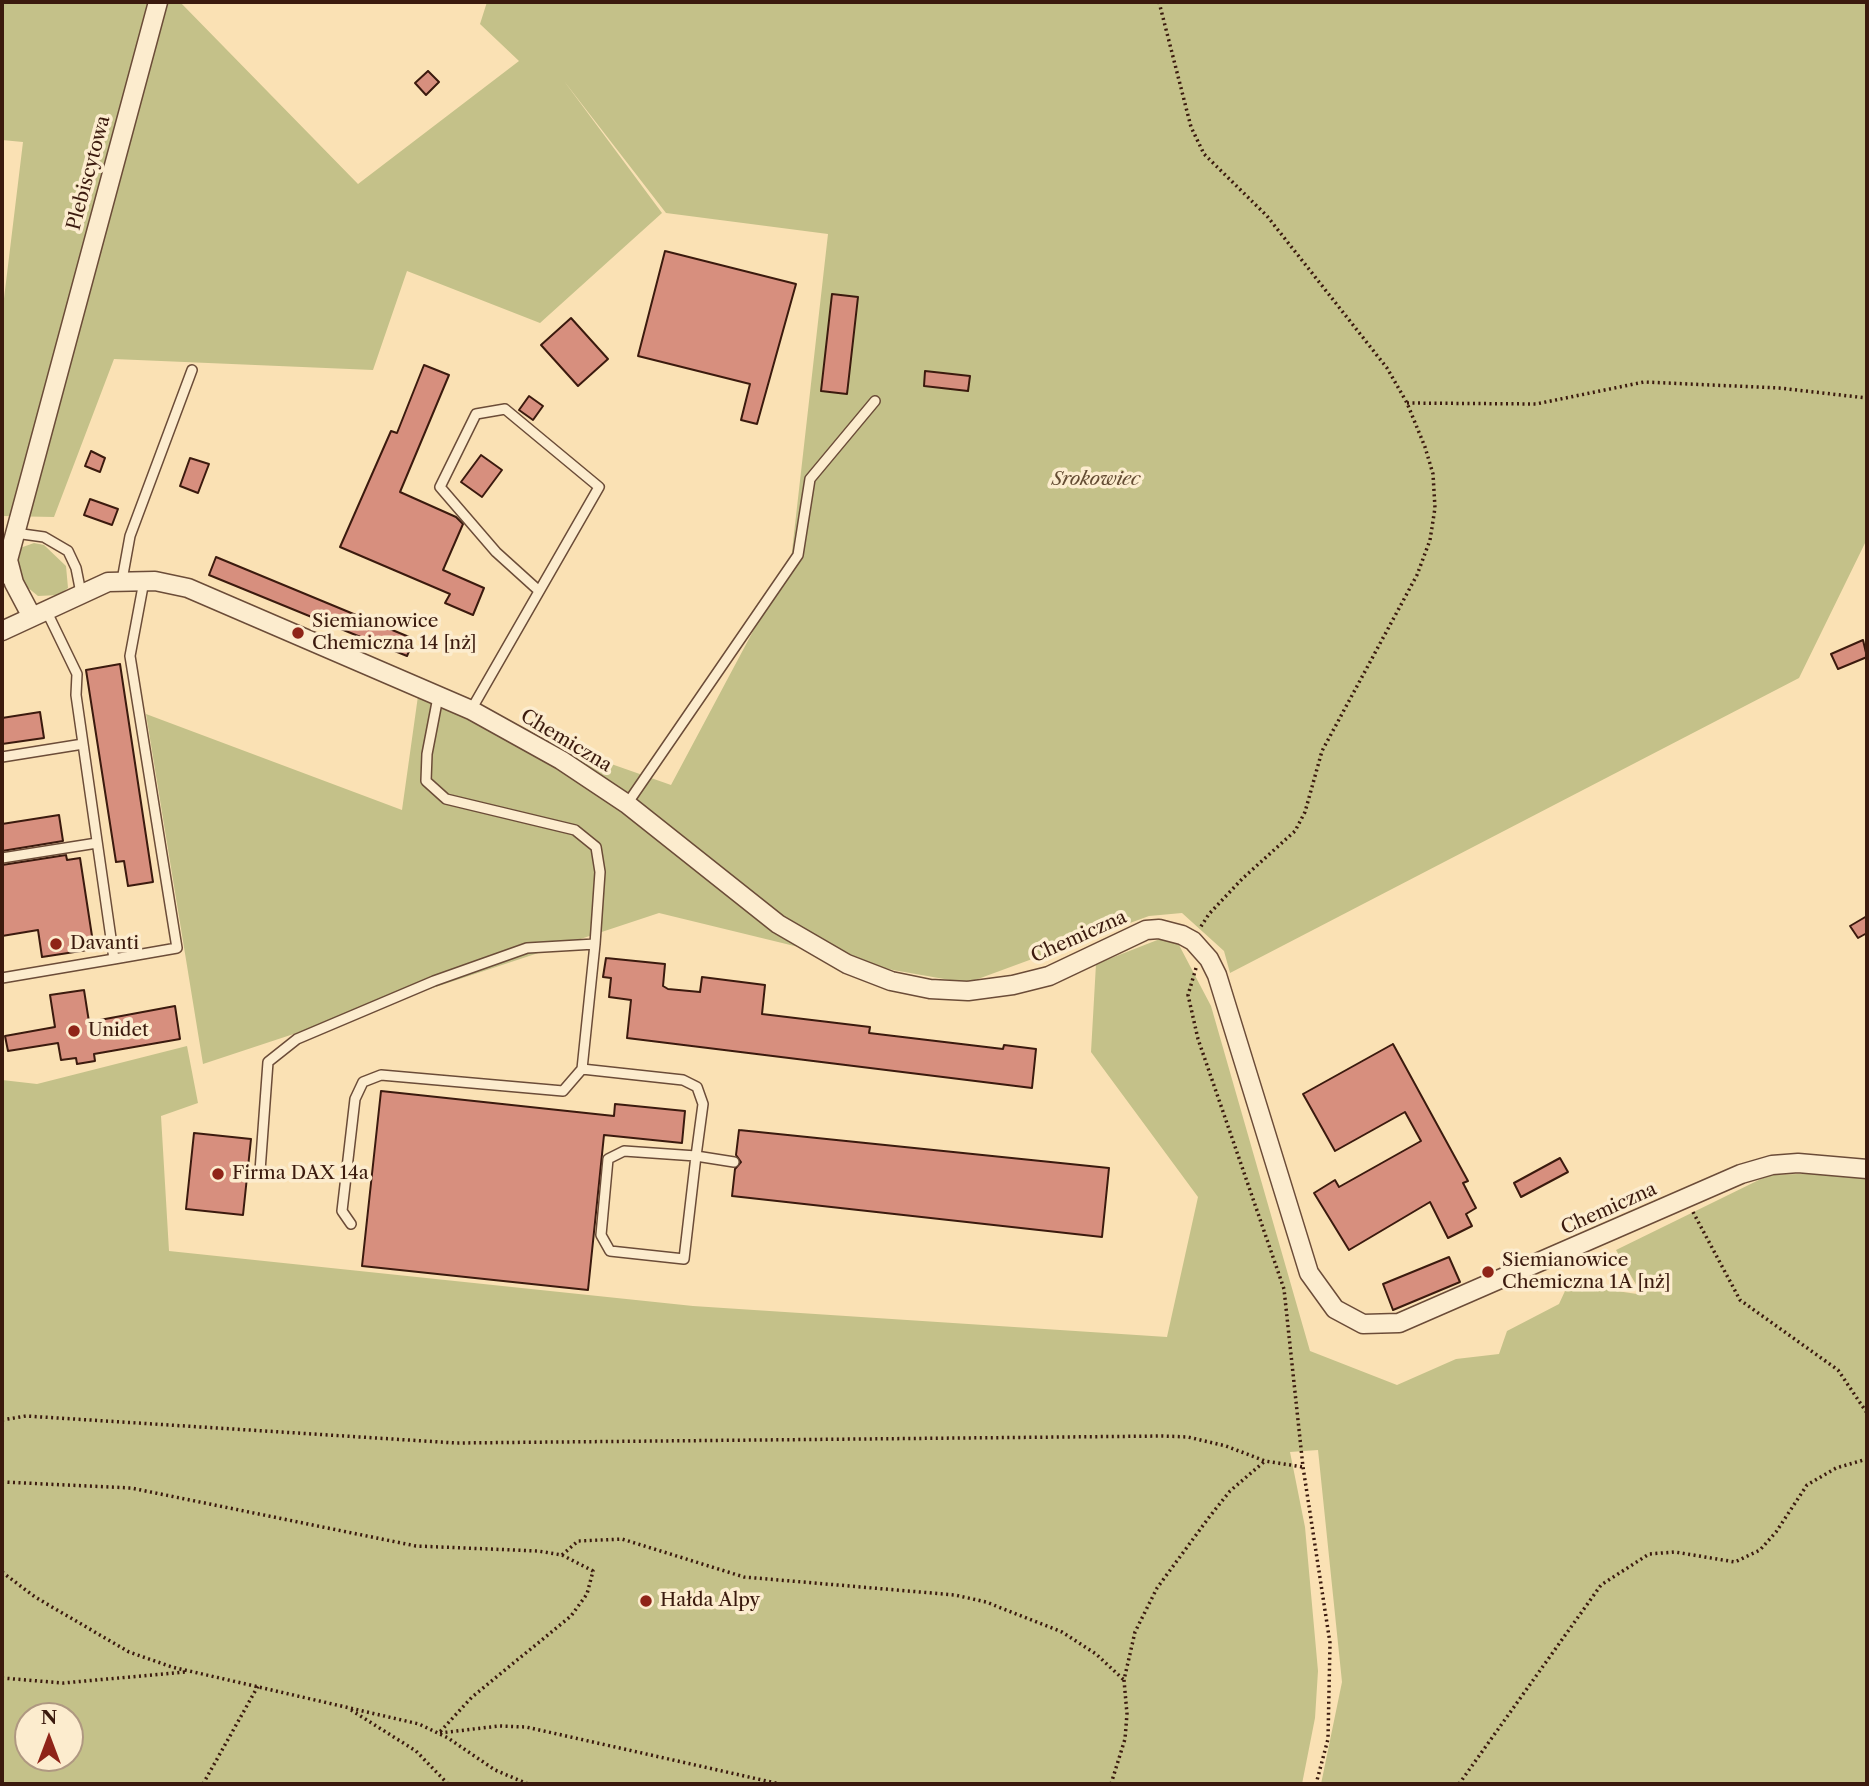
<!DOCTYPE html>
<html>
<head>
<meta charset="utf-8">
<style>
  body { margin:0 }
  #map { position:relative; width:1869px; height:1786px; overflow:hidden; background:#fae1b4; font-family:"Libre Caslon Text",serif }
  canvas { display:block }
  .frame { position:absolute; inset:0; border:4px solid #3b1a0e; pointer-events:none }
  .north { position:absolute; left:14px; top:1702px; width:70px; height:70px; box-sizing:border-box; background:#fcecce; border:2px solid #af9881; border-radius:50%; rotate:0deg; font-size:19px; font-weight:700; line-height:28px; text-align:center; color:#3b1a0e }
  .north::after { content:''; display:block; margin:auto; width:24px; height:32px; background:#8f2418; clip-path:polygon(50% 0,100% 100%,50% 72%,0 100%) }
</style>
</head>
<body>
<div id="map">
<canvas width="1869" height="1786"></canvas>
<div class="frame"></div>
<div class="north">N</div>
</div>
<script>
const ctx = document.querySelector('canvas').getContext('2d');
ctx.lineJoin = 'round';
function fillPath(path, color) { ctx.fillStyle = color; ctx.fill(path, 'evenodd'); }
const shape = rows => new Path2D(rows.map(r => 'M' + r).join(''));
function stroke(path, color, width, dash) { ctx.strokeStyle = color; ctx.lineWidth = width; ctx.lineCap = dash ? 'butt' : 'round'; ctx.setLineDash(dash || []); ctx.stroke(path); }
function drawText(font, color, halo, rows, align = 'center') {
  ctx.font = font + ' "Libre Caslon Text",serif'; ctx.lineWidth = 7; ctx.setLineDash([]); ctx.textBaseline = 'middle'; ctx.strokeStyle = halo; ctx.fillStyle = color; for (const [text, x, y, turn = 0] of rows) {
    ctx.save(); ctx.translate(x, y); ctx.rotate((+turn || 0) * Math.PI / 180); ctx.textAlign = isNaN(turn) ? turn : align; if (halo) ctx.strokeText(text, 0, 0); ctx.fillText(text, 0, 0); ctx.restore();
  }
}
const green = shape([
  [2,2,180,2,358,184,519,61,480,24,487,2,1867,2,1867,539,1799,678,1230,973,1224,951,1182,913,1149,916,967,983,893,970,659,913,203,1064,146,714,402,810,418,696,671,785,791,560,828,234,666,213,564,81,662,213,540,323,407,271,373,370,114,359,54,517,2,516,2,315,23,142,2,140],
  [34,543,44,545,66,566,68,588,59,595,38,596,21,582,17,567,20,548],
  [1165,937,1179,945,1211,1006,1310,1351,1397,1385,1456,1359,1499,1354,1507,1331,1559,1304,1565,1291,1590,1287,1637,1294,1638,1288,1616,1250,1769,1175,1828,1173,1867,1177,1867,1784,1321,1784,1342,1682,1318,1450,1290,1452,1305,1527,1318,1671,1315,1718,1302,1784,2,1784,2,1080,37,1084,187,1046,198,1103,161,1116,169,1251,693,1306,1167,1337,1198,1197,1091,1052,1096,964],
  [28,1716,70,1716,70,1758,28,1758]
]);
const building = shape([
  [428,71,439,82,426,95,415,83,428,71],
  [665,251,796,284,757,424,741,420,750,384,638,356,665,251],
  [832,294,858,297,847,394,821,391,832,294],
  [571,318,608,359,578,386,541,345,571,318],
  [424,365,449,375,400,492,456,517,463,524,443,570,484,588,473,615,445,603,450,594,340,547,391,431,397,433,424,365],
  [925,371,970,376,968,391,924,386,925,371],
  [529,396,543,406,533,420,519,410,529,396],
  [91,451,105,458,100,472,85,466,91,451],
  [481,455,502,470,482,497,461,482,481,455],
  [190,458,209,464,198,493,180,486,190,458],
  [90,499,118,509,112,525,84,515,90,499],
  [216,557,414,639,407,656,209,575,216,557],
  [1863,640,1867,657,1838,669,1831,654,1863,640],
  [120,664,153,882,128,886,124,861,116,862,86,670,120,664],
  [40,712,44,738,2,744,2,718,40,712],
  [59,815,63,841,2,851,2,824,59,815],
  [66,855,67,860,80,858,94,949,42,957,38,930,2,936,2,865,66,855],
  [1867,916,1867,933,1858,938,1850,926,1867,916],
  [606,958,665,964,663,986,668,989,700,992,702,977,765,985,762,1014,870,1027,869,1033,1003,1049,1004,1045,1036,1049,1032,1088,627,1038,631,1000,609,997,611,978,603,977,606,958],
  [84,990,89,1022,175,1006,180,1039,94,1054,95,1061,77,1064,76,1058,61,1060,58,1043,8,1051,5,1036,55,1027,50,995,84,990],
  [1393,1044,1468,1181,1463,1183,1476,1208,1466,1214,1472,1226,1448,1238,1430,1202,1349,1250,1314,1193,1335,1180,1339,1187,1421,1141,1405,1112,1335,1151,1303,1094,1393,1044],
  [381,1091,614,1116,615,1104,685,1111,682,1143,604,1135,588,1290,362,1266,381,1091],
  [739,1130,1109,1168,1102,1237,732,1196,735,1169,741,1162,736,1155,739,1130],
  [194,1133,251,1139,243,1215,186,1209,194,1133],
  [1560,1158,1568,1172,1521,1197,1514,1183,1560,1158],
  [1449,1257,1460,1282,1393,1310,1383,1284,1449,1257]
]);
const path = shape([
  [1159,2,1191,127,1204,154,1267,216,1387,368,1407,403,1425,447,1433,474,1435,508,1430,540,1417,575,1322,751,1305,812,1295,831,1242,879,1209,914,1200,928],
  [1407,403,1536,404,1644,382,1779,388,1867,398],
  [1196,968,1188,995,1198,1039,1284,1289,1303,1467,1330,1643,1328,1739,1316,1784],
  [1693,1212,1740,1300,1838,1370,1867,1413],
  [2,1420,26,1416,456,1443,1163,1436,1188,1437,1226,1446,1265,1461,1303,1467],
  [2,1482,131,1488,416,1546,538,1551,562,1555,593,1571,587,1594,571,1616,472,1697,438,1734],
  [562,1555,578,1541,622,1539,744,1577,955,1595,986,1602,1062,1632,1096,1654,1124,1680],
  [2,1572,35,1597,129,1652,172,1667,419,1724,448,1738,495,1770,528,1784],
  [2,1678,63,1683,185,1672],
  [351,1710,416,1751,448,1784],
  [440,1733,499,1726,526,1727,780,1784],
  [203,1784,258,1686],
  [1111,1784,1125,1739,1127,1714,1124,1680,1135,1632,1157,1588,1210,1516,1230,1491,1265,1461],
  [1459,1784,1601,1585,1649,1554,1675,1552,1735,1562,1760,1550,1776,1532,1807,1485,1836,1468,1867,1459]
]);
const service = shape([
  [15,533,44,537,68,551,76,568,81,593],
  [122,580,130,536,192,370],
  [471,710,599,487,505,409,476,414,440,487,496,552,538,590],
  [2,757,83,744],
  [627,804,798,555,810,479,875,401],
  [2,858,97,843],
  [595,944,582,1069,683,1080,697,1087,703,1104,696,1156,684,1259,610,1251,601,1235,608,1159,624,1151,696,1156,734,1162],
  [114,959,177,948,130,656,144,581],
  [2,978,114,959,76,695,77,674,46,610],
  [260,1171,268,1062,297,1039,434,981,527,948,595,944,600,872,596,847,575,830,446,799,426,781,427,754,438,697],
  [351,1224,342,1211,355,1099,363,1082,381,1075,563,1091,582,1069]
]);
const minor = shape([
  [8,560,14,583,32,617],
  [2,575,8,560,158,2],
  [2,631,108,582,155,581,188,588,471,710,561,760,627,804,778,924,847,964,891,981,930,989,968,991,1013,985,1049,976,1146,930,1159,929,1182,935,1193,941,1209,959,1217,975,1309,1273,1335,1309,1363,1324,1399,1323,1741,1174,1772,1165,1798,1163,1867,1169]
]);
const markers = [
  [298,633,7,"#8f2418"],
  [56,944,7,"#8f2418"],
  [74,1031,7,"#8f2418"],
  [218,1174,7,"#8f2418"],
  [1488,1272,7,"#8f2418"],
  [646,1601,7,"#8f2418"]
];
const streetNames = [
  ["Plebiscytowa",89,173,-75],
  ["Chemiczna",566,741,31],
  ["Chemiczna",1079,937,-24],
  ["Chemiczna",1609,1209,-24]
];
const parkNames = [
  ["Srokowiec",1096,480]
];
const poiNames = [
  ["Siemianowice",312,622],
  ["Chemiczna 14 [nż]",312,644],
  ["Davanti",70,944],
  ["Unidet",88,1031],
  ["Firma DAX 14a",232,1174],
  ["Siemianowice",1502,1261],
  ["Chemiczna 1A [nż]",1502,1283],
  ["Hałda Alpy",660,1601]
];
fillPath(green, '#c4c189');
fillPath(building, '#d78f7e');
stroke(building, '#3b1a0e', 2);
stroke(service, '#6b4c38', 12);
stroke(minor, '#6b4c38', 21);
stroke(path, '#3b1a0e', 3.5, [2, 3.5]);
stroke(service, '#fcecce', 9);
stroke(minor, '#fcecce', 18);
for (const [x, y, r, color] of markers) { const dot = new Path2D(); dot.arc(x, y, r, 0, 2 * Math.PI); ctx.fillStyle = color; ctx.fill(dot); stroke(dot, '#fcecce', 2.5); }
drawText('19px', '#3b1a0e', '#fcecce', streetNames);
drawText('italic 19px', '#644c33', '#fcecce', parkNames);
drawText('19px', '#3b1a0e', '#fcecce', poiNames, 'left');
</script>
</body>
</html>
